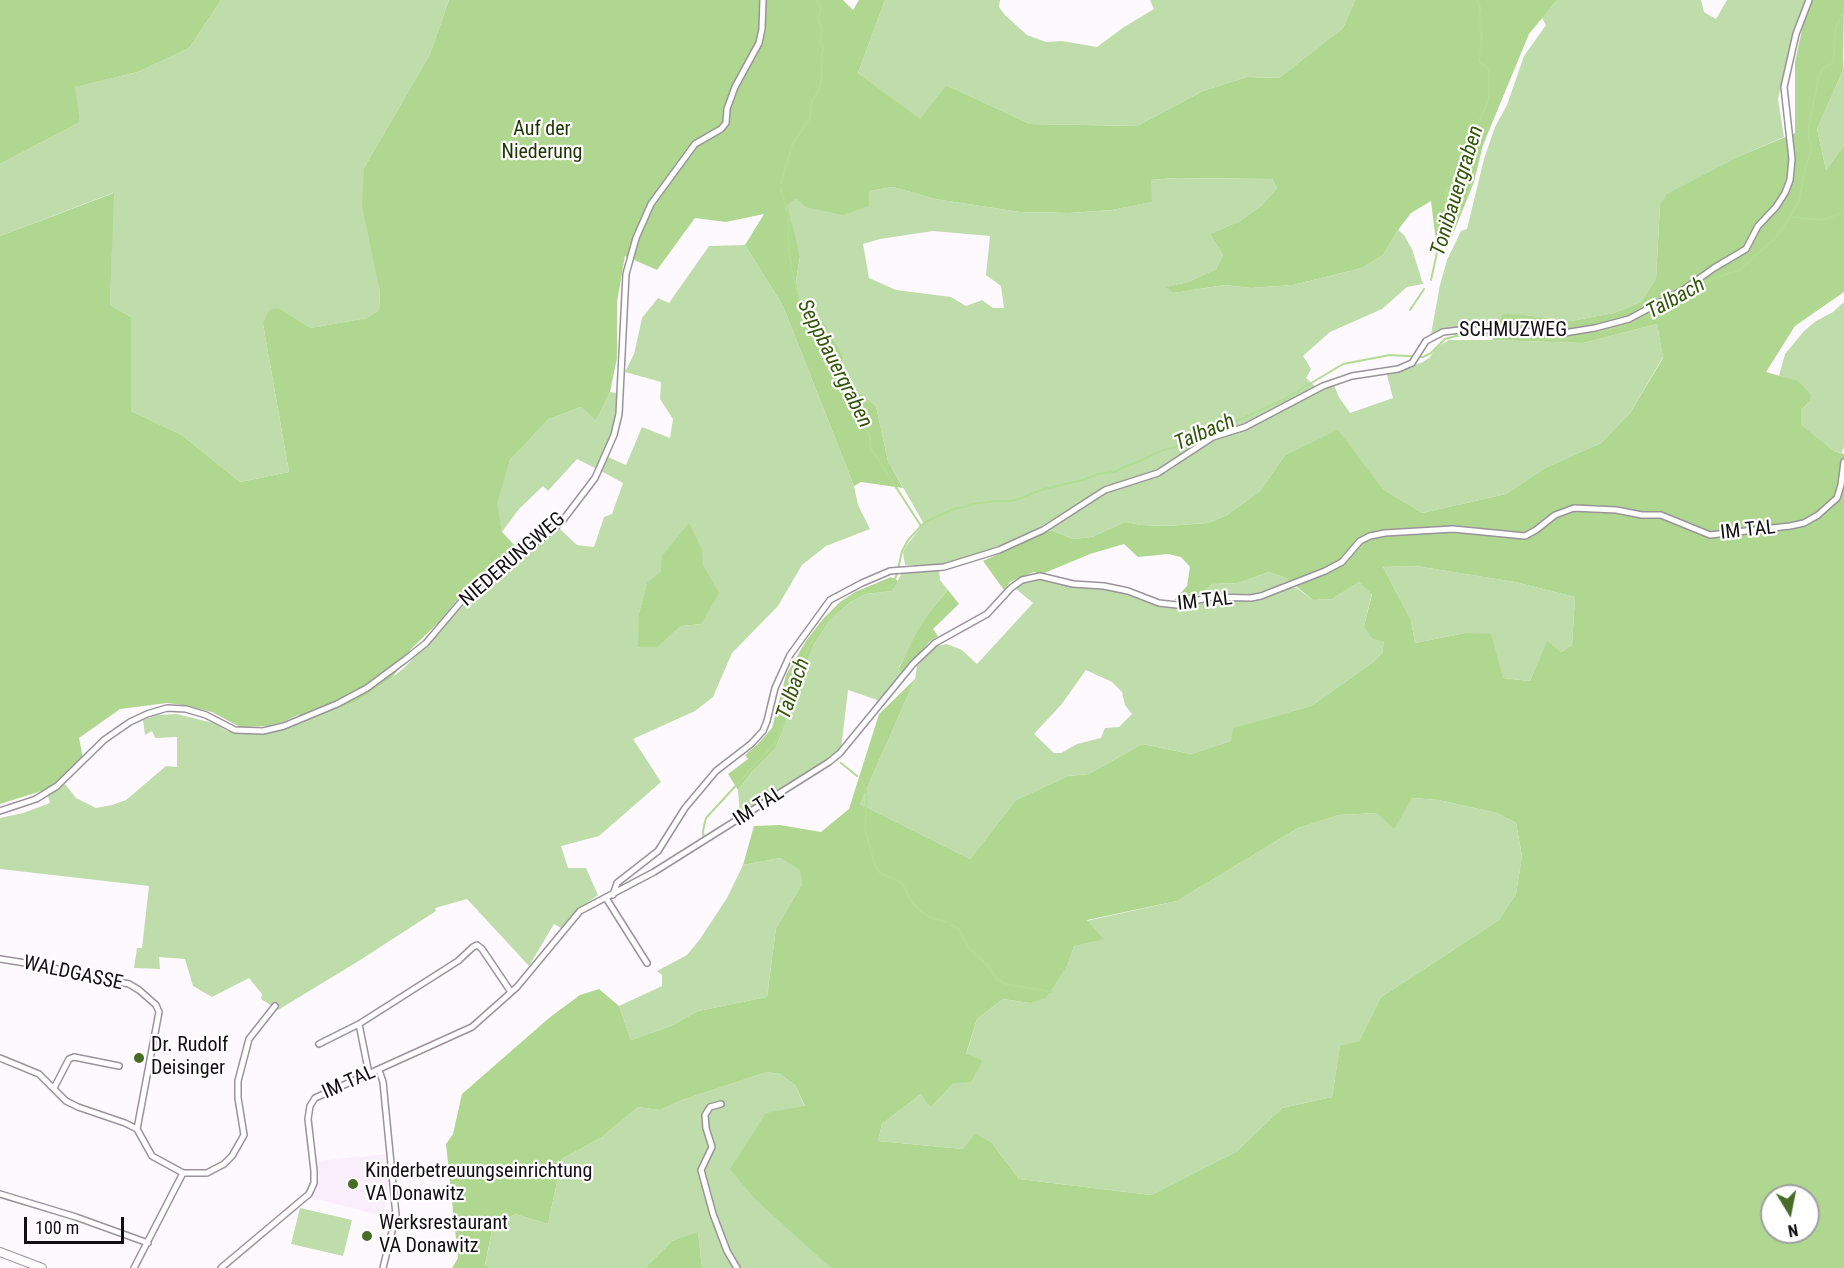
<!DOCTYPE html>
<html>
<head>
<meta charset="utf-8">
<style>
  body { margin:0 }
  #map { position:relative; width:1844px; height:1268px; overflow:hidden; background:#fef8ff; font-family:"Roboto Condensed",sans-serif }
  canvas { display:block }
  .north { position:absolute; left:1760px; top:1184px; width:60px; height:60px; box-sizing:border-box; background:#fff; border:2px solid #a09fa0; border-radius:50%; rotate:170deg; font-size:16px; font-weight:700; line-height:24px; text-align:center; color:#110e11 }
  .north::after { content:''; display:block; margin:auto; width:21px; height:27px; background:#476c25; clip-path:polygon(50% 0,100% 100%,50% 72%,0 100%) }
  .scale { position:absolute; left:24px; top:1217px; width:100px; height:27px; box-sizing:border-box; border:3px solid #110e11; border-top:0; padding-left:8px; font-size:18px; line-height:21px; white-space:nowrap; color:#110e11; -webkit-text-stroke:4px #fff; paint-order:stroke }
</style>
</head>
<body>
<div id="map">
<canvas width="1844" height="1268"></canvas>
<div class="north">N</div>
<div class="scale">100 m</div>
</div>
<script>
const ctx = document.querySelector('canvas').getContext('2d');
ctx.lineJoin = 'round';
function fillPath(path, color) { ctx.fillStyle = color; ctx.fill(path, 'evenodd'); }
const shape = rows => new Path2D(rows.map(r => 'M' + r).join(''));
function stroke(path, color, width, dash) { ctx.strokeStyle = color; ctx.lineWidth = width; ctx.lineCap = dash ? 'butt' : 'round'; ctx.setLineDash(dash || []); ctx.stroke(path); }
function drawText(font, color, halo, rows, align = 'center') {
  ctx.font = font + ' "Roboto Condensed",sans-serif'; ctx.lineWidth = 4.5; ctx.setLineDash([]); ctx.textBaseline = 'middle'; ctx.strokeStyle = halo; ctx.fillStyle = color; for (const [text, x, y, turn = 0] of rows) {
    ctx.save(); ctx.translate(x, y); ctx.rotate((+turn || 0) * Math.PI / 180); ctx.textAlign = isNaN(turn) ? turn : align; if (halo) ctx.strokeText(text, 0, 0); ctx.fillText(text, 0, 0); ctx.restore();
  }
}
const built = shape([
  [387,1154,391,1176,383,1216,309,1197,316,1190,319,1178,317,1161]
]);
const green = shape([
  [221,0,449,0,430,54,364,168,380,292,379,310,367,318,311,328,277,308,263,324,289,472,240,482,182,435,131,411,131,317,110,305,113,193,0,236,0,164,80,122,74,87,138,72,189,48],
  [885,0,1000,0,999,7,1005,15,1027,35,1046,42,1062,41,1097,47,1124,27,1154,9,1150,0,1355,0,1343,28,1279,78,1247,77,1203,91,1137,126,1030,124,946,85,920,120,858,73],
  [1557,0,1701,0,1704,12,1716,19,1727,0,1807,0,1799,16,1788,53,1778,99,1784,137,1742,155,1660,205,1656,279,1641,302,1614,313,1571,321,1525,315,1497,328,1459,328,1431,334,1440,285,1447,260,1461,231,1467,229,1484,159,1495,127,1507,105,1524,56,1546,25,1542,18],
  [1844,58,1844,145,1826,170,1817,129,1843,70],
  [1176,178,1272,179,1277,188,1262,205,1240,221,1210,234,1223,255,1216,269,1188,282,1167,287,1173,293,1225,285,1251,288,1293,285,1362,268,1383,255,1398,230,1404,235,1412,249,1423,284,1407,287,1382,309,1330,332,1303,356,1311,369,1306,378,1316,387,1259,417,1204,440,1161,469,1140,477,1125,480,1103,490,1026,535,960,561,938,565,905,565,903,552,906,546,924,524,888,461,876,406,836,373,820,317,799,298,796,280,800,257,785,208,796,197,869,191,893,187,935,199,1020,212,1070,213,1112,210,1151,202,1151,180],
  [933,231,990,236,986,275,1001,286,1004,308,993,308,982,300,966,306,951,297,896,290,869,278,863,244,880,239],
  [745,245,783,306,854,486,858,505,870,529,826,546,802,565,778,606,732,653,713,697,695,711,633,739,661,782,599,836,561,846,568,868,586,868,598,895,577,910,561,928,554,924,529,966,467,899,435,908,436,911,357,962,278,1010,261,999,262,994,249,978,212,997,193,986,185,959,159,957,160,969,134,968,137,948,142,948,149,886,0,869,0,818,23,813,50,803,48,796,65,784,76,798,96,808,112,805,126,800,166,766,177,767,177,737,155,738,152,731,145,735,143,720,157,715,177,714,213,723,227,731,240,733,258,734,276,731,302,723,358,701,393,677,405,667,468,601,474,603,496,577,559,528,577,545,594,547,604,517,612,514,623,483,601,471,608,457,626,465,642,427,670,438,673,419,660,399,661,382,625,372,634,354,642,318,658,298,669,303,709,246],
  [702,550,701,624,681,626,658,647,639,613,647,584,661,571],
  [1844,302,1844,446,1842,453,1834,451,1800,425,1801,410,1809,402,1779,376,1785,354,1804,331,1816,321,1833,312],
  [1657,324,1663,357,1630,413,1601,443,1545,468,1506,494,1422,513,1383,489,1338,431,1285,455,1260,491,1227,515,1208,523,1166,526,1141,525,1125,522,1092,537,1073,539,1051,530,1052,527,1093,500,1113,490,1166,472,1208,443,1334,385,1339,397,1350,413,1393,398,1387,375,1423,362,1430,357,1437,347,1449,340,1492,340,1583,343],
  [610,392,617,393,615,417,610,436,597,469,577,459,548,491,543,486,519,509,502,532,496,503,510,460,549,419,581,407,596,421],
  [1416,566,1515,582,1575,597,1572,645,1561,652,1547,642,1530,681,1503,678,1465,633,1415,643,1411,620,1383,567],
  [939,570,940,580,948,590,931,610,899,667,901,674,886,691,881,701,877,705,877,700,848,690,841,749,829,760,740,816,738,790,751,773,775,749,783,730,800,675,814,644,830,620,849,603,865,594,892,591,902,573],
  [1269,572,1286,578,1290,581,1253,595,1210,592,1202,594,1212,584,1238,583],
  [1037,578,1066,586,1111,589,1161,607,1172,608,1183,607,1207,599,1259,599,1290,587,1297,588,1313,600,1332,599,1359,582,1372,593,1364,626,1384,642,1382,653,1372,663,1311,706,1234,728,1231,741,1191,754,1142,744,1089,774,1068,776,1016,800,970,859,860,804,915,679,917,666,937,646,947,644,962,650,977,664,1033,603,1016,589,1024,582],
  [1086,670,1112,682,1122,692,1125,705,1132,714,1119,727,1105,728,1101,738,1077,744,1061,753,1054,753,1034,734,1061,705],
  [1412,798,1439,800,1497,813,1516,823,1522,856,1516,894,1499,920,1381,997,1359,1041,1340,1047,1332,1097,1282,1108,1236,1152,1151,1195,1019,1179,992,1143,963,1149,878,1141,882,1124,921,1094,930,1108,954,1083,983,1060,966,1055,977,1019,1003,999,1030,1003,1068,964,1074,946,1086,921,1177,901,1298,828,1339,815,1377,813],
  [780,858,801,870,802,884,776,928,767,997,698,1011,671,1026,631,1040,619,1006,662,986,662,975,657,971,687,955,700,939,727,898,743,865],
  [767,1072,780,1074,795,1085,805,1107,823,1260,831,1268,702,1268,698,1233,672,1241,645,1268,490,1268,485,1266,492,1230,515,1214,548,1224,562,1159,602,1137,638,1107,660,1110,682,1100],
  [300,1208,352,1220,343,1256,291,1244]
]);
const forest = shape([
  [0,0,221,0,189,48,138,72,75,87,80,122,0,164],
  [449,0,843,0,853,10,859,0,885,0,858,73,920,119,946,85,1030,124,1137,126,1203,91,1247,77,1279,78,1343,28,1355,0,1557,0,1529,34,1483,145,1474,182,1451,239,1436,242,1431,201,1411,213,1398,230,1383,255,1362,268,1293,285,1251,288,1225,285,1173,293,1166,287,1188,282,1216,269,1223,255,1210,234,1240,221,1262,205,1277,188,1272,179,1176,178,1151,180,1152,202,1112,210,1070,213,1020,212,935,199,893,187,869,191,869,206,843,215,806,207,796,198,785,208,792,224,800,257,796,280,799,298,820,317,843,357,836,373,876,406,888,461,903,488,861,482,854,486,783,306,745,245,764,214,726,222,695,218,657,270,625,256,617,302,617,358,610,392,596,421,581,407,549,419,510,460,497,503,502,532,518,549,490,569,457,600,438,623,411,649,393,677,358,701,302,723,298,715,283,722,267,726,240,727,212,712,183,705,167,703,120,709,79,738,83,758,48,789,0,804,0,236,114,193,110,305,131,317,131,411,182,435,240,482,289,472,263,324,269,310,278,308,311,328,367,318,379,310,380,292,362,205,364,168,430,54],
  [1812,0,1844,0,1843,70,1817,129,1826,170,1844,145,1844,292,1795,326,1766,372,1798,381,1811,395,1809,402,1801,410,1801,425,1834,451,1844,454,1844,1268,831,1268,755,1199,730,1169,766,1113,805,1106,795,1085,780,1074,767,1072,682,1100,660,1110,638,1107,602,1137,562,1159,548,1224,515,1214,492,1230,485,1265,490,1268,452,1268,458,1258,446,1144,453,1134,462,1094,549,1018,580,995,599,989,619,1006,631,1040,671,1026,698,1011,767,997,776,928,802,884,800,870,780,858,743,865,754,826,780,825,821,832,849,809,879,714,915,679,860,804,970,859,1016,800,1068,776,1089,774,1142,744,1191,754,1231,741,1233,728,1311,706,1372,663,1382,653,1384,642,1372,638,1364,626,1372,594,1359,582,1332,599,1313,600,1286,578,1269,572,1238,583,1212,584,1202,594,1174,600,1187,586,1190,567,1181,557,1168,554,1138,557,1124,544,1090,554,1042,574,1034,572,1018,578,1010,582,1004,590,983,561,1051,530,1073,539,1092,537,1125,522,1141,525,1166,526,1208,523,1227,515,1260,491,1285,455,1338,430,1383,489,1422,513,1506,494,1545,468,1601,443,1630,413,1663,358,1657,324,1583,343,1492,340,1503,314,1525,315,1571,321,1614,313,1641,302,1656,279,1660,205,1667,194,1742,155,1795,133,1795,62,1804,20],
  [1416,566,1515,582,1575,597,1572,645,1561,652,1547,641,1530,681,1503,678,1491,634,1465,633,1415,643,1411,620,1383,567],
  [1412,798,1439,800,1497,813,1516,823,1522,856,1516,894,1499,920,1381,997,1359,1041,1340,1046,1332,1097,1282,1108,1236,1152,1151,1195,1019,1179,992,1143,975,1134,963,1149,878,1141,882,1124,921,1094,930,1108,954,1083,971,1082,983,1060,966,1054,977,1019,1003,999,1030,1003,1046,998,1068,964,1074,946,1103,939,1087,920,1177,901,1298,828,1339,815,1377,813,1394,829],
  [1772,1196,1808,1196,1808,1232,1772,1232],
  [689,523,702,550,703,565,719,593,701,624,681,626,658,647,638,647,639,613,647,583,661,571,662,556],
  [891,577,898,581,892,591,865,594,849,603,830,620,814,644,801,675,783,730,775,749,751,773,738,790,728,774,748,759,745,755,758,744,772,728,786,675,806,641,823,619,840,602,855,592],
  [948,590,959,604,933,629,938,636,929,642,901,674,899,668,917,632,931,610],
  [698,1232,702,1268,645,1268,672,1241]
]);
const water = shape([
  [1451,184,1455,184,1458,189,1458,202,1451,208,1444,199,1444,189]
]);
const stream = shape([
  [781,183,792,145,810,118,812,101,819,90,822,76,821,60,823,49,820,39,822,28,818,19,821,10,817,0],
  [1455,184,1465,169,1468,146,1489,99,1489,70,1479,61,1482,35,1479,20,1481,9,1477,0],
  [781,190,789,215,788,242,792,271,799,301,822,336,828,352,829,363,840,387,870,436,870,447,921,526],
  [1790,217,1799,201,1806,165,1812,149,1809,139,1809,126,1818,80,1822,69,1833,63,1836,27,1844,11],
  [1431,280,1441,234,1451,208],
  [1410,310,1424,289],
  [841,763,857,776],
  [863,781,867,796,865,829,874,863,879,872,902,883,911,901,921,911,931,918,947,922],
  [704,840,703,831,706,818,776,742,784,722,790,694,802,660,817,632,844,602,863,593,892,586,897,574,902,551,908,540,925,522,956,508,965,507,972,504,995,501,1013,501,1044,489,1083,480,1098,474,1114,472,1166,449,1180,446,1206,431,1241,419,1283,400,1343,364,1390,355,1423,357,1431,353,1445,339,1456,336,1480,335,1564,340,1624,326,1677,303,1715,278,1740,270,1775,238,1790,217,1823,220,1844,212],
  [951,925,959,929,968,947,986,964,998,980,1006,984,1052,992]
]);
const street = shape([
  [0,811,36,799,57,786,104,740,130,722,147,714,167,708,186,709,206,715,235,730,263,731,284,726,337,704,367,688,406,659,426,643,460,603,495,572,554,529,563,520,595,478,614,435,619,414,626,274,636,238,651,204,695,144,721,129,726,123,727,109,735,87,759,43,762,29,763,0],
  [613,895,617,883,658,851,685,808,716,771,751,744,763,731,767,721,775,688,790,655,830,600,862,583,890,571,944,567,999,550,1043,530,1105,490,1158,473,1213,437,1245,427,1323,386,1352,376,1398,369,1412,363,1426,341,1443,332,1460,330,1491,330,1564,333,1595,328,1629,319,1683,290,1714,268,1746,249,1758,226,1776,207,1785,193,1790,180,1792,159,1784,87,1796,34,1809,0],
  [606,898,647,963],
  [0,959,38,965,129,984,139,990,156,1005,159,1012,137,1129],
  [319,1044,359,1024],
  [0,1058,39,1074,66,1101,78,1107,125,1123,137,1129,152,1156,183,1173,207,1173,224,1164,232,1156,244,1135,238,1098,238,1081,249,1039,275,1006],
  [379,1070,383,1082,396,1215,383,1268],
  [369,1074,359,1024,458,961,473,947,477,945,482,949,511,992],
  [54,1088,69,1059,74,1057,119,1066],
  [721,1104,710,1107,705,1115,706,1128,712,1147,701,1170,713,1214,727,1251,737,1268],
  [0,1194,76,1217,148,1243],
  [134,1268,183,1173],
  [221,1268,309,1194,314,1183,314,1171,308,1119,310,1106,315,1098,472,1027,517,987,580,911,654,872,829,762,840,753,913,664,935,643,987,614,1011,588,1022,580,1040,576,1073,584,1104,586,1128,591,1159,603,1177,605,1211,597,1251,598,1261,596,1325,571,1342,562,1360,541,1370,536,1385,533,1453,529,1525,536,1536,530,1555,515,1574,508,1616,510,1642,515,1661,515,1710,535,1790,526,1804,523,1818,515,1837,498,1841,485,1844,462]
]);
const secondary = shape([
  [0,1252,42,1268]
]);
const markers = [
  [139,1058,6,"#476c25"],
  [353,1184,6,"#476c25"],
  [367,1236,6,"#476c25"]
];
const parkNames = [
  ["Auf der",542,130],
  ["Niederung",542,153]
];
const streetNames = [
  ["SCHMUZWEG",1513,331],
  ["IM TAL",1748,531,-6],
  ["NIEDERUNGWEG",513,560,-41],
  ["IM TAL",1205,602,-6],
  ["IM TAL",759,807,-33],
  ["WALDGASSE",73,974,12],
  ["IM TAL",349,1083,-24]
];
const poiNames = [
  ["Dr. Rudolf",151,1046],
  ["Deisinger",151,1069],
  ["Kinderbetreuungseinrichtung",365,1172],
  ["VA Donawitz",365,1195],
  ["Werksrestaurant",379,1224],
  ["VA Donawitz",379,1247]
];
const waterNames = [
  ["Tonibauergraben",1458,191,-73],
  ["Talbach",1676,299,-29],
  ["Seppbauergraben",834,364,63],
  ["Talbach",1205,433,-23],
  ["Talbach",794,689,-71]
];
fillPath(built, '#faeefd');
fillPath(green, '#bfddaa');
fillPath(forest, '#afd790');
fillPath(water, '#b2db93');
stroke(stream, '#b2db93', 2);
stroke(street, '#9a939b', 8);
stroke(secondary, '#9a939b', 10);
stroke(street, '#fff', 5);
stroke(secondary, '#fff', 8);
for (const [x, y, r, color] of markers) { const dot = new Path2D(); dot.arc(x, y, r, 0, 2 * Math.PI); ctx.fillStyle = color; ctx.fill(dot); stroke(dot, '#fff', 2); }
drawText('20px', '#1c3501', '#fff', parkNames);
drawText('20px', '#110e11', '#fff', streetNames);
drawText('20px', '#110e11', '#fff', poiNames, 'left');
drawText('italic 21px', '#325509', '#fff', waterNames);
</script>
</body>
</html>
